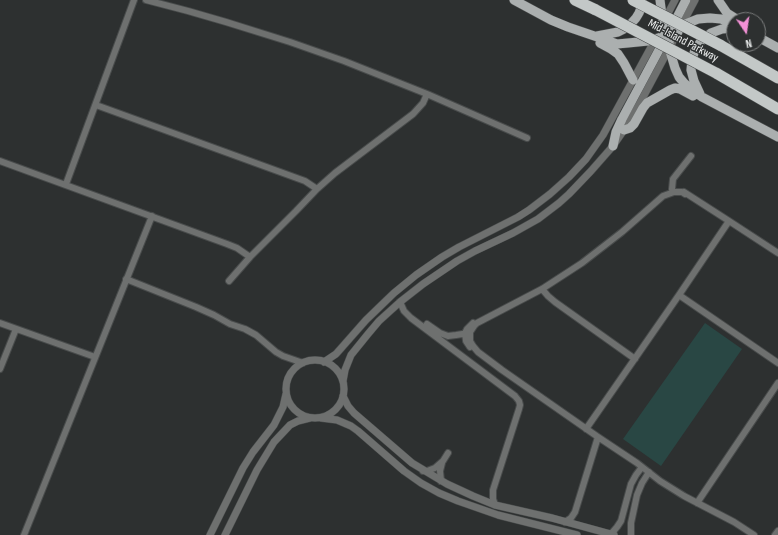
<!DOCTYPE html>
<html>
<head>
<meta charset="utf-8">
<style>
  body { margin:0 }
  #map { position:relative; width:778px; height:535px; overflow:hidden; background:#2d3030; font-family:"Sofia Sans Condensed",sans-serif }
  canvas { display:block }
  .north { position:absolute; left:726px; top:12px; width:40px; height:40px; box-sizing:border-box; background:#2d3030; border:1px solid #7a7c7c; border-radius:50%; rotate:167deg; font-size:11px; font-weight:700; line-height:16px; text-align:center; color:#edefef }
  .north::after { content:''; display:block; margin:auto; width:14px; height:18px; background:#f391d6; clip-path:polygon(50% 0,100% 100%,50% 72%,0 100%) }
</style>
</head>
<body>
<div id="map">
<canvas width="778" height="535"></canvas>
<div class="north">N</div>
</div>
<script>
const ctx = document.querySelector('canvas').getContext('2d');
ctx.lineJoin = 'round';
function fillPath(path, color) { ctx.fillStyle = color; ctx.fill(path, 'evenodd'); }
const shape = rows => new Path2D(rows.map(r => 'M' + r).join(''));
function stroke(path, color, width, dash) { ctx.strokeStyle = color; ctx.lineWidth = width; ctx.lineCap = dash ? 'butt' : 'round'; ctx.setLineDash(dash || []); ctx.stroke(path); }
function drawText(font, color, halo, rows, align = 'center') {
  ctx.font = font + ' "Sofia Sans Condensed",sans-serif'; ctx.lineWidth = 3; ctx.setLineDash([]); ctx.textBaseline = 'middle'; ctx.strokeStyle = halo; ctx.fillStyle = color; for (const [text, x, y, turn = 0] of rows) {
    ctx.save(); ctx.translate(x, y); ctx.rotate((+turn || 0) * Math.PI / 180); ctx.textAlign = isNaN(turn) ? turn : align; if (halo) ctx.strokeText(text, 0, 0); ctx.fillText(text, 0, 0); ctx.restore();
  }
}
const green = shape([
  [705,323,742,349,661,466,623,439]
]);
const minor = shape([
  [146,0,188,11,226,22,290,42,344,61,427,94,527,138],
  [96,105,305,181,317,189],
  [0,161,227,244,237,248,250,257],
  [66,184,134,0],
  [672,189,673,179,691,156],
  [684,192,729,221,778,253],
  [685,194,682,192,674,192,663,196,622,232,582,263,542,289,477,323,474,326,470,332,470,341,473,346,478,352,502,370,598,437,637,463,660,481,684,496,734,522,754,535],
  [126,279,196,307,214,315,230,324,245,329,256,335,276,352,283,356,303,363],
  [229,281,250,257,296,211,317,189,335,173,413,114,423,103,427,94],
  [542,289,548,296,555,302,635,359],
  [679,295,778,363],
  [400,302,404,311,411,318,515,396,519,401,520,405,519,409,493,490,493,499,495,505],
  [0,323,95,357],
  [427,324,440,333,448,336,456,335,469,333],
  [470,347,466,341,465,333,467,329,473,323],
  [0,369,16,329],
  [586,429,679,295,729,221],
  [423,471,427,471,435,468,443,461,448,453],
  [441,481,440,471,442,463],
  [697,503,778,383],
  [565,522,571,518,575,512,598,437],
  [611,534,617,527,621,521,631,484,636,475,642,467],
  [24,535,152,216],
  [631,535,631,523,637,495,642,483,649,472],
  [775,535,778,531]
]);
const tertiary = shape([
  [665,19,675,0],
  '286 389a29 29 0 1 1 58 0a29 29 0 1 1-58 0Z',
  [324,362,336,354,366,320,394,293,416,275,442,257,459,247,518,217,529,210,550,194,569,177,586,159,603,135,656,38],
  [343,381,345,370,351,355,368,334,379,321,400,302,423,284,457,261,475,251,513,233,538,219,559,203,569,194,591,171,613,146,624,130,641,101,695,0],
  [343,396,348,406,354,413,412,463,447,484,473,496,495,505,552,518,614,535],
  [321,418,337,420,351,426,358,431,404,471,421,483,439,493,458,501,498,515,577,535],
  [210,535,243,468,253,452,274,425,283,407,286,394],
  [225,535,257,470,274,442,290,425,298,421,310,418]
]);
const primary = shape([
  [514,0,551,20,568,27,606,40,617,44,628,43,648,41,678,32],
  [686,0,671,29,669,42,669,48,675,68,679,77,684,83,692,90,702,97,778,137],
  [718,0,727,13,738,20],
  [678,27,698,19,710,18,721,19,734,24],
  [597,36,618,32,628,27,636,18,639,13,641,8,642,0],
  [758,37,778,48],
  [600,43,611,49,618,54,624,63,633,80],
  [700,94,694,81,691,70,692,59,695,50,701,41,711,33,722,29,734,28],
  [624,130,630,128,634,124,643,108,647,103,670,90,675,88,680,89,693,96],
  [613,146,616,132,622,119,660,48,663,32,663,23,660,0]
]);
const motorway = shape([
  [575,0,596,10],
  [720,45,778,78],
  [716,73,778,109]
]);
const motorwayBridge = shape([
  [633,0,720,45],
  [596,10,716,73]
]);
const streetNames = [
  ["Mid-Island Parkway",683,41,28]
];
fillPath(green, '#294744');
stroke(minor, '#484b4b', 8);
stroke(tertiary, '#484b4b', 8);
stroke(primary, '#484b4b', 10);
stroke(motorway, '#484b4b', 12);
stroke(minor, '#6e706f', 6);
stroke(tertiary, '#6e706f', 7);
stroke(primary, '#abafaf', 9);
stroke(motorway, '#c3c8c7', 11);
stroke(motorwayBridge, '#484b4b', 12, []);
stroke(motorwayBridge, '#c3c8c7', 11);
drawText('12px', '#edefef', '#2d3030', streetNames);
</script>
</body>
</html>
